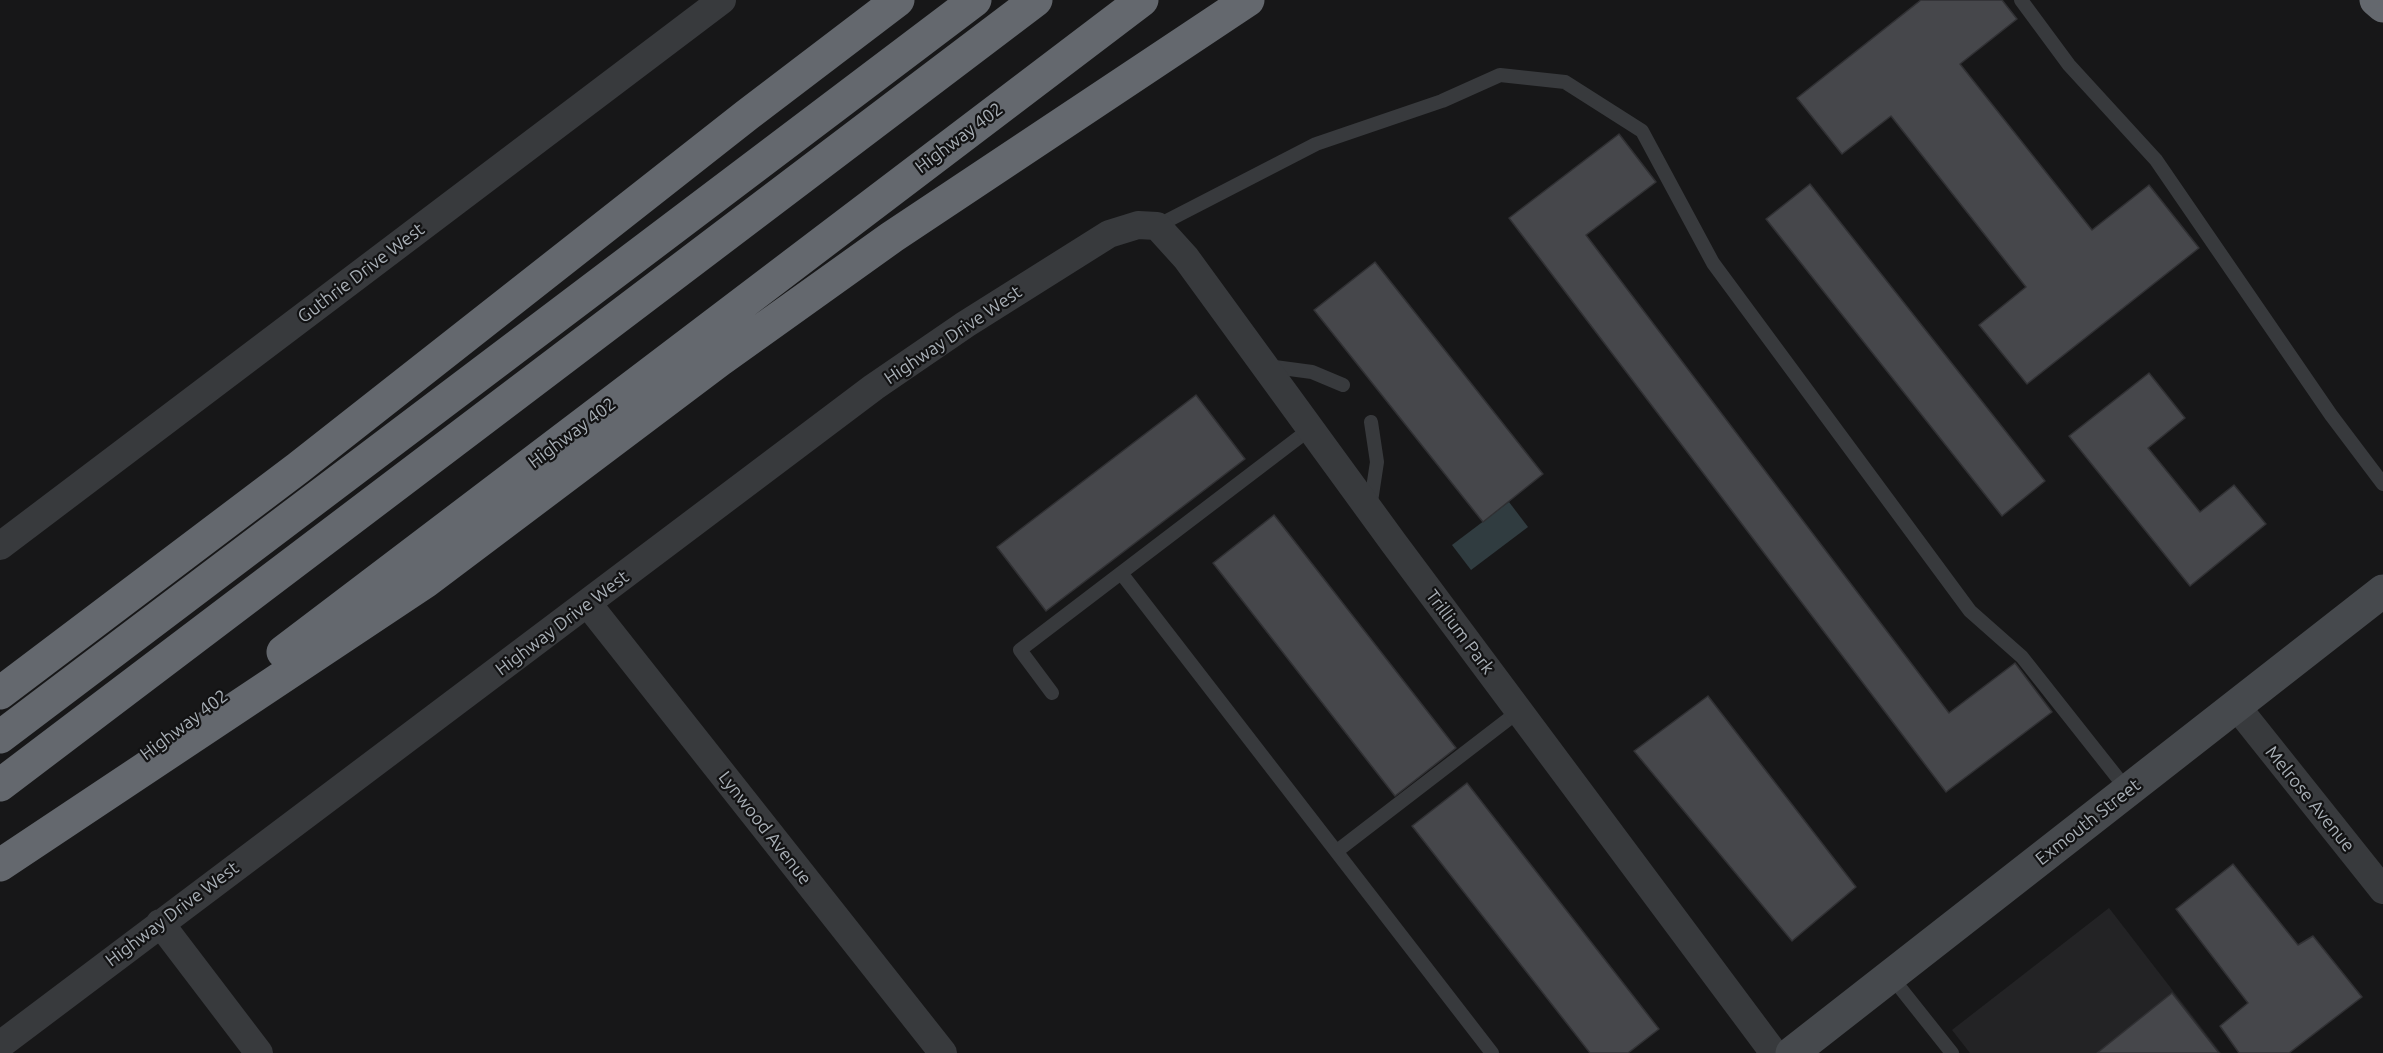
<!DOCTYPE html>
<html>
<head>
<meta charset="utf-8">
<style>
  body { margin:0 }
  canvas { display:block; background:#171718 }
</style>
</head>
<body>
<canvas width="2383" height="1053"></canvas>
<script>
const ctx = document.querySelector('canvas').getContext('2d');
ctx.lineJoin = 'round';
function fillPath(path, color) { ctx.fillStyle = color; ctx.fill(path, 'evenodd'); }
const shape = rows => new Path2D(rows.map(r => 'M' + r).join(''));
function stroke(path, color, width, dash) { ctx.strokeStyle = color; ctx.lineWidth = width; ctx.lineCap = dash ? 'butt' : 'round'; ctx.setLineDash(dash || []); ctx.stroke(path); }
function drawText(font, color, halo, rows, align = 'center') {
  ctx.font = font + ' Ubuntu,sans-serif'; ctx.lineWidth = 4.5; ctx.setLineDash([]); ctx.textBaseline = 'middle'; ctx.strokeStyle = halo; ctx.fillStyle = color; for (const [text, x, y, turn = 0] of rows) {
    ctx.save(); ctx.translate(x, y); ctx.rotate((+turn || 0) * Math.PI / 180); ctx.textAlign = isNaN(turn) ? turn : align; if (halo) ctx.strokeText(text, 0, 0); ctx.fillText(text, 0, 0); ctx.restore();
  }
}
const built = shape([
  [2109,908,2221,1053,1970,1053,1952,1030]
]);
const water = shape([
  [1509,502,1528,527,1471,570,1452,545]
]);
const building = shape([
  [1921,0,2002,0,2017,19,1960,64,2092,230,2149,185,2199,248,2027,384,1979,325,2026,287,1891,116,1842,154,1797,98,1921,0],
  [1619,134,1656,182,1586,235,1949,713,2015,663,2052,712,1946,792,1509,218,1619,134],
  [1810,184,2045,481,2002,516,1766,219,1810,184],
  [1375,262,1543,474,1483,522,1314,310,1375,262],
  [2149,373,2185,418,2148,448,2200,512,2234,485,2266,524,2190,586,2069,436,2149,373],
  [1196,395,1245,459,1046,611,997,547,1196,395],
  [1274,515,1456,748,1395,796,1213,563,1274,515],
  [1708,696,1856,887,1792,941,1634,751,1708,696],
  [1467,783,1659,1029,1628,1053,1590,1053,1412,826,1467,783],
  [2233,864,2298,945,2313,936,2362,997,2289,1053,2239,1053,2220,1026,2248,1003,2176,909,2233,864],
  [2172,993,2219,1053,2097,1053,2172,993]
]);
const service = shape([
  [2021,0,2069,65,2156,160,2331,415,2383,484],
  [1157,226,1316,144,1442,101,1500,75,1565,82,1642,131,1713,263,1970,611,2022,657,2128,791],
  [1267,366,1312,372,1343,385],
  [1370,508,1377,462,1371,422],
  [1121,573,1492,1053],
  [1052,693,1020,650,1310,429],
  [1337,851,1519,711],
  [1890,975,1952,1053]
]);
const minor = shape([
  [0,546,722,0],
  [588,604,943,1053],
  [2237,707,2383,890],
  [160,923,259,1053],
  [0,1045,874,387,966,324,1109,234,1138,225,1157,226,1186,258,1393,542,1774,1053]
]);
const secondary = shape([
  [1792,1053,2383,591]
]);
const motorway = shape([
  [2376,0,2383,6],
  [283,652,1142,0],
  [0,693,298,468,747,115,898,0],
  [0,737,975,0],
  [0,785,1036,0],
  [0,865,425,582,720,360,892,237,1248,0]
]);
const streetNames = [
  ["Highway 402",959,138,-37],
  ["Guthrie Drive West",361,273,-37],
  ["Highway Drive West",953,335,-34],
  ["Highway 402",572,433,-37],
  ["Highway Drive West",562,623,-37],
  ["Trillium Park",1460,632,53],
  ["Highway 402",184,725,-37],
  ["Melrose Avenue",2310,799,51],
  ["Exmouth Street",2088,822,-38],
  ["Lynwood Avenue",765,828,52],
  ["Highway Drive West",172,914,-37]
];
fillPath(built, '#232325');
fillPath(water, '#303c40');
fillPath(building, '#46474b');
stroke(building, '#313134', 1.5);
stroke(service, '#383a3d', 14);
stroke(minor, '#383a3d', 28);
stroke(secondary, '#46494d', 33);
stroke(motorway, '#64686e', 33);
drawText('18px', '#a9b0b7', '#121213', streetNames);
</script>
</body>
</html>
